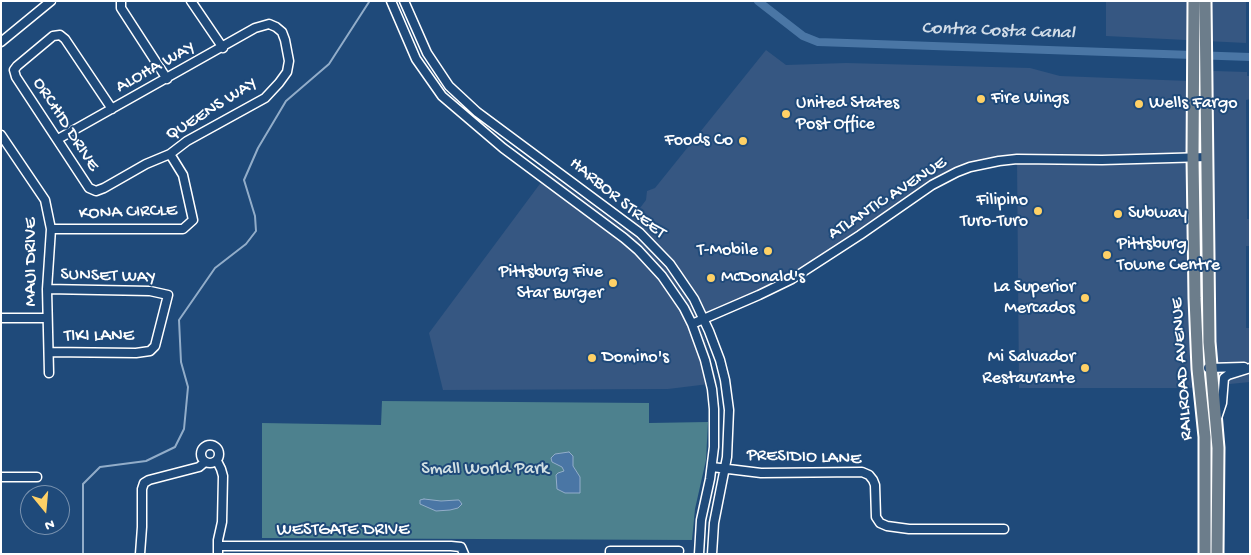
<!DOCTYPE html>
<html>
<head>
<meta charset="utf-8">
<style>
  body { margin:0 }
  #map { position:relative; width:1251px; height:555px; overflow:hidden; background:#1f4a7a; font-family:"Gochi Hand",sans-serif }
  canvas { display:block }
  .frame { position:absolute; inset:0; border:2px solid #fff; pointer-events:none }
  .north { position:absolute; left:20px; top:485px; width:50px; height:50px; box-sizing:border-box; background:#1f4a7a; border:1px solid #7992af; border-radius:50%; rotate:163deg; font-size:14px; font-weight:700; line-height:20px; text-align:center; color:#fff }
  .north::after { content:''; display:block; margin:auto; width:18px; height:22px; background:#ffd166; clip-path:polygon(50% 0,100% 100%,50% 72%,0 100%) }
</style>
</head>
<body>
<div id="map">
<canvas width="1251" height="555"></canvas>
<div class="frame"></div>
<div class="north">N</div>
</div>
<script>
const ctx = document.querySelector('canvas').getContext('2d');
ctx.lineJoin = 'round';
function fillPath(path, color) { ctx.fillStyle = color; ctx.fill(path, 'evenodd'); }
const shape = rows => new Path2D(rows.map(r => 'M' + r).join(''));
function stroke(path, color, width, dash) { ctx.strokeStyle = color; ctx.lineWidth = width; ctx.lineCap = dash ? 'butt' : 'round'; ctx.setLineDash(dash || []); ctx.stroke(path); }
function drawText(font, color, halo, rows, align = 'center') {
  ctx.font = font + ' "Gochi Hand",sans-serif'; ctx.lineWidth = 4; ctx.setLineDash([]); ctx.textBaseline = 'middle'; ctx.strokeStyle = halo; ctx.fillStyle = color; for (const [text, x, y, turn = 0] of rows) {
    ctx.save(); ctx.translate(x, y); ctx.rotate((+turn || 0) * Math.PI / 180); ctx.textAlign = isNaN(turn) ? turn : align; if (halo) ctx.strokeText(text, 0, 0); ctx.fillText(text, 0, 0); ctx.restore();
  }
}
const built = shape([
  [1106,1,1246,1,1246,43,1106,36],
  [766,50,786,65,846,63,1030,68,1060,76,1189,81,1214,71,1247,72,1247,76,1250,76,1250,99,1246,100,1247,219,1250,219,1250,246,1246,246,1246,328,1250,328,1250,382,1189,388,1019,388,1017,158,990,161,931,184,812,268,699,325,705,339,717,383,668,389,443,390,429,333,548,173,623,228,631,216,637,212,646,200,647,191,655,188]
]);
const green = shape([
  [382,401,649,403,649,423,708,422,706,460,695,509,692,540,262,538,262,423,381,425]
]);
const water = shape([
  [569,452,573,456,573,466,580,477,580,493,565,493,557,489,556,475,558,473,564,471,562,467,552,462,551,458,555,454,569,452],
  [424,499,441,501,457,500,459,500,462,504,458,508,450,510,436,511,420,504,420,500,424,499]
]);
const stream = shape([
  [83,554,83,484,100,467,146,461,175,447,184,429,188,387,181,362,179,320,215,268,246,244,256,231,255,216,244,180,258,148,286,101,329,64,369,2]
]);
const canal = shape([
  [758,1,803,36,818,42,1250,57]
]);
const minor = shape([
  [121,1,121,8,167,79],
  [191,1,223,48],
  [391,1,416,59,442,96,503,148,624,238,638,250,662,276,684,308,692,324,705,360,712,389,714,409,714,447,710,479,701,520,699,554],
  [404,1,427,53,449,86,477,112,640,233,670,264,694,299,709,331,720,360,725,380,729,410,727,457,714,523,712,554],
  [1,42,51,1],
  [1,135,45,200,51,229,47,289,49,373],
  [58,139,255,28,269,24,276,27,282,32,285,40,289,61,287,72,279,83,265,98,187,141,170,154,146,164,104,188,96,191,89,188,16,77,14,70,17,66,53,36,60,35,65,39,112,109],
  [51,229,183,229,193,220,183,175,170,154],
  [47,289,150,291,168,295,155,346,150,351,136,353,49,352],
  [1,318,47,318],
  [692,324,759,295,792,279,860,235,932,185,957,172,970,167,999,161,1017,159,1102,160,1207,157],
  [1208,368,1244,367],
  [1217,418,1222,403,1224,378,1228,375,1250,368],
  '201 454a9 9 0 1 1 18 0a9 9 0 1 1-18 0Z',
  [217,461,221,469,223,476,222,522,218,540,218,554],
  [712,467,761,473,862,472,869,475,873,480,875,485,876,517,880,523,887,526,909,529,1004,529],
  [1,477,37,477],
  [218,546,451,546,461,547,464,554],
  [140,554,142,527,142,489,144,483,149,480,199,467,205,462],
  [610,554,610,551,679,551]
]);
const highway = shape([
  [1194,1,1193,157,1195,298,1198,369,1205,437,1205,554],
  [1205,1,1209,342,1218,448,1217,554]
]);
const markers = [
  [981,99,5,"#ffd166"],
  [1139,104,5,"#ffd166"],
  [786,114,5,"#ffd166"],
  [743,141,5,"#ffd166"],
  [1038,211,5,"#ffd166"],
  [1118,214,5,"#ffd166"],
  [768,251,5,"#ffd166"],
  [1107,255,5,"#ffd166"],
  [711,278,5,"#ffd166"],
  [613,283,5,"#ffd166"],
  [1085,298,5,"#ffd166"],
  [592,358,5,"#ffd166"],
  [1085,368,5,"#ffd166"]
];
const streetNames = [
  ["ALOHA WAY",156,68,-29],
  ["QUEENS WAY",212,110,-32],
  ["ORCHID DRIVE",65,125,57],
  ["HARBOR STREET",617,199,39],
  ["ATLANTIC AVENUE",888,199,-33],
  ["KONA CIRCLE",128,213,-2],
  ["MAUI DRIVE",32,262,-90],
  ["SUNSET WAY",108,277,2],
  ["TIKI LANE",99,337],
  ["RAILROAD AVENUE",1183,369,-94],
  ["PRESIDIO LANE",804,458,2],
  ["WESTGATE DRIVE",343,531]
];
const poiNames = [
  ["Fire Wings",991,99],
  ["United States",796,104],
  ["Post Office",796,125],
  ["Wells Fargo",1149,104],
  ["Foods Co",733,141,"right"],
  ["Filipino",1028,201,"right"],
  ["Turo-Turo",1028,222,"right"],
  ["Subway",1128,214],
  ["Pittsburg",1117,245],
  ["Towne Centre",1117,266],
  ["T-Mobile",758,251,"right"],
  ["Pittsburg Five",603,273,"right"],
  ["Star Burger",603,294,"right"],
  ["McDonald's",721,278],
  ["La Superior",1075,288,"right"],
  ["Mercados",1075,309,"right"],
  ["Domino's",602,358],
  ["Mi Salvador",1075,358,"right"],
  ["Restaurante",1075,379,"right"]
];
const parkNames = [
  ["Small World Park",485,470]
];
const waterNames = [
  ["Contra Costa Canal",998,32,2]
];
fillPath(built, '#365782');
fillPath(green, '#4d818e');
fillPath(water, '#4a76a5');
stroke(water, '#92adc9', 1);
stroke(stream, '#92adc9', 2);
stroke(canal, '#4a76a5', 8);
stroke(minor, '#fff', 11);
stroke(highway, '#fff', 15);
stroke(minor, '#1f4a7a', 8);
stroke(highway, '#6c7d8b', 11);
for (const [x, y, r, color] of markers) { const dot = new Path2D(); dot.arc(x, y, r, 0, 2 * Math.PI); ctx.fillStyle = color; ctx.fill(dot); stroke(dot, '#1f4a7a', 2); }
drawText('18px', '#fff', '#1f4a7a', streetNames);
drawText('18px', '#fff', '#1f4a7a', poiNames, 'left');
drawText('18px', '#d2e0e3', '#1f4a7a', parkNames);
drawText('italic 19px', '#d2dde8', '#1f4a7a', waterNames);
</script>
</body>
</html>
